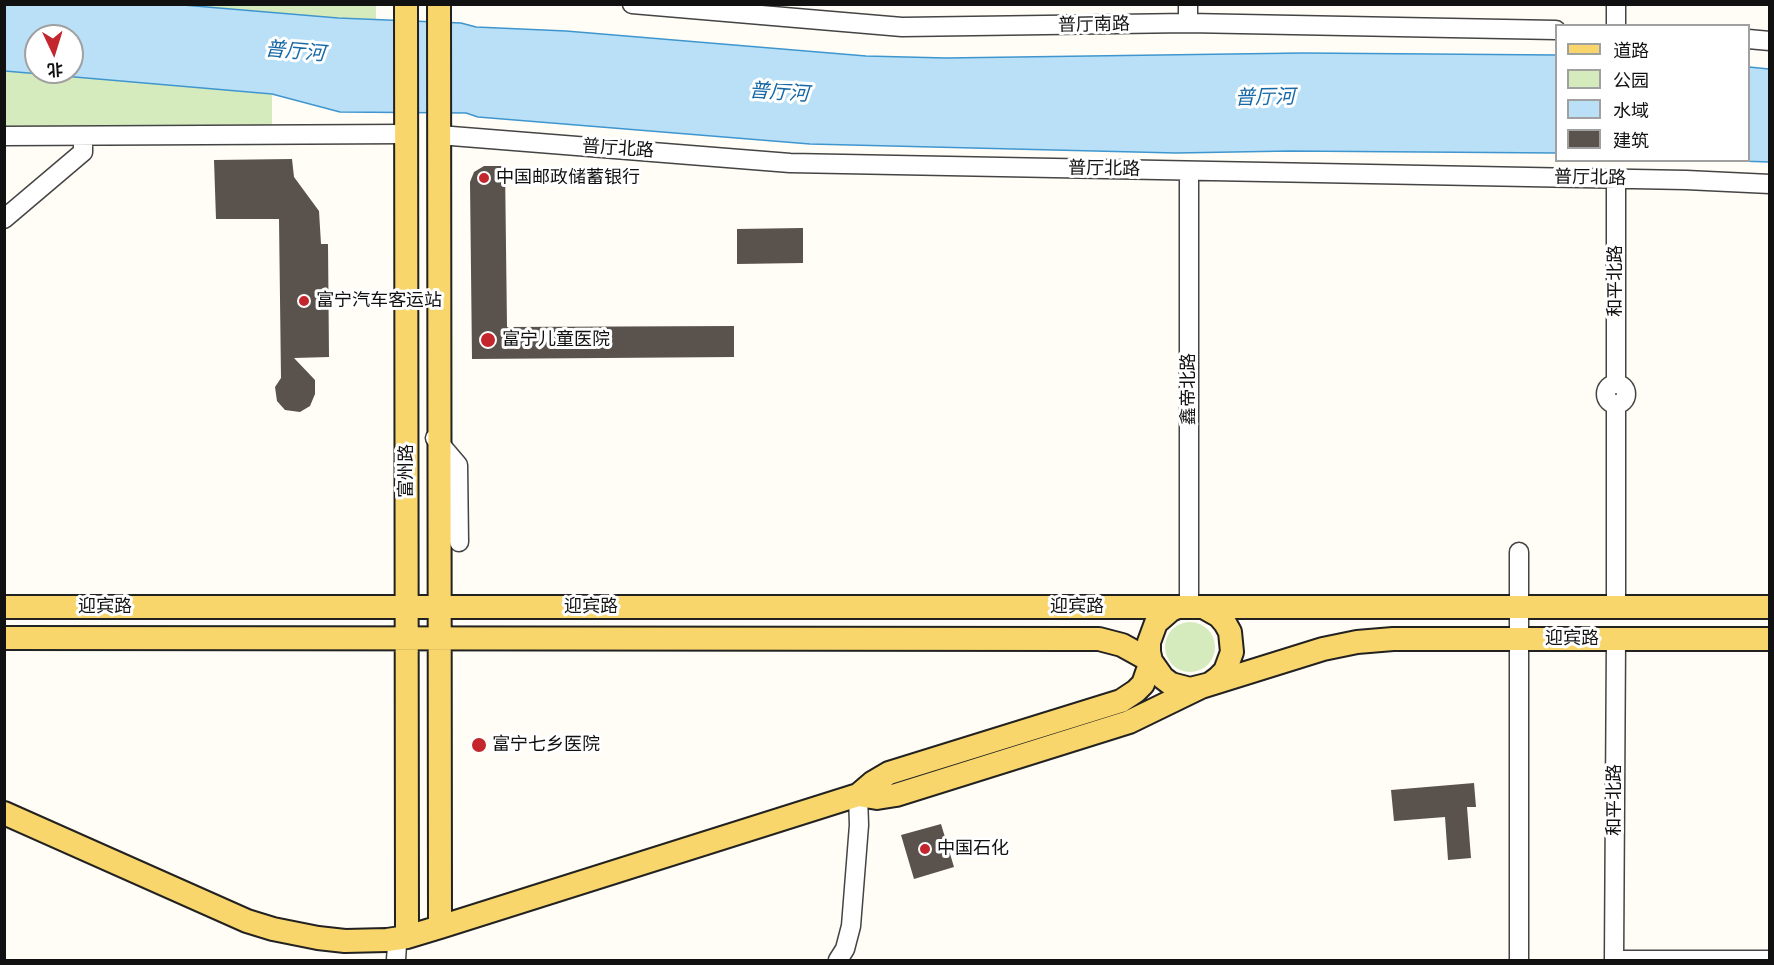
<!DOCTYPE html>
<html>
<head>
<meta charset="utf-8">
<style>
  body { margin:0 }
  #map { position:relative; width:1774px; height:965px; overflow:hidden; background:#fffdf5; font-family:"PT Serif","Noto Sans SC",serif }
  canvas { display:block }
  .frame { position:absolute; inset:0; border:6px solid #111; pointer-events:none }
  .legend { position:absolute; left:1555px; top:24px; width:195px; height:138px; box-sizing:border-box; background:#fff; border:2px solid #a0a0a0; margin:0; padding:8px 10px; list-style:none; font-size:18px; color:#111 }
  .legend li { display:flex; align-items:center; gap:12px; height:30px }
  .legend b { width:30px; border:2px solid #a0a0a0 }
  .north { position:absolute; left:24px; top:24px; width:60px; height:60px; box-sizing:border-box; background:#fff; border:2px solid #a0a0a0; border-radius:50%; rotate:176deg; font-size:16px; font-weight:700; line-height:24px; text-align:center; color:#111 }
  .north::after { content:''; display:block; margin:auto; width:21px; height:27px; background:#c4262e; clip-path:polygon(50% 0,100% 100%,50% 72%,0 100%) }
</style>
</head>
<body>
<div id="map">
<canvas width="1774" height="965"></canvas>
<div class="frame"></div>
<ul class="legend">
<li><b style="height:8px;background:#f9d66b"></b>道路</li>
<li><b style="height:16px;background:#d5ebbd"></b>公园</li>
<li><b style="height:16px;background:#b9e0f7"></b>水域</li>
<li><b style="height:16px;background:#5a524d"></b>建筑</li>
</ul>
<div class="north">北</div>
</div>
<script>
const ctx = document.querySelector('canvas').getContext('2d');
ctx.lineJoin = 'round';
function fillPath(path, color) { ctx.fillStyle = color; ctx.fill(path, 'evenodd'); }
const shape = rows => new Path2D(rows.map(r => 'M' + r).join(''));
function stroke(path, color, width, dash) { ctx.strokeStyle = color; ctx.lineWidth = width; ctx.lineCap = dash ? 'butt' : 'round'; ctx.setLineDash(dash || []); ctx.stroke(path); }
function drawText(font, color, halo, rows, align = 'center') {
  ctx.font = font + ' "PT Serif","Noto Sans SC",serif'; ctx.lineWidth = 6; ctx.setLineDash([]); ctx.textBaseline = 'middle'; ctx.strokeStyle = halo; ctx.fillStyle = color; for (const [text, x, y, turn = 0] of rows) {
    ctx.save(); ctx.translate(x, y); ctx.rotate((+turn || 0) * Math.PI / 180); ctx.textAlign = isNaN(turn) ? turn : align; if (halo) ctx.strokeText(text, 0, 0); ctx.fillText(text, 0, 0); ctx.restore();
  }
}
const green = shape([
  [183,5,376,5,376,20,338,18],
  [4,71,272,94,272,128,5,128],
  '1165 647a25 25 0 1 1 50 0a25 25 0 1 1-50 0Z'
]);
const water = shape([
  [4,5,183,5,338,18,461,23,476,27,566,31,866,56,946,58,1303,53,1556,55,1556,153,1290,151,1176,153,810,144,478,117,466,113,340,112,272,94,5,71,4,5],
  [36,36,72,36,72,72,36,72,36,36],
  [1749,67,1769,69,1769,162,1741,161,1748,160,1749,67]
]);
const building = shape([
  [292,159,294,177,319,211,321,244,328,244,329,357,294,358,315,380,315,394,310,406,300,412,285,410,277,401,275,387,281,378,279,219,216,219,214,160],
  [484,166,505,166,507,327,734,326,734,357,472,359,470,182,474,172],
  [803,228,803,263,737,264,737,229],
  [1474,783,1476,807,1467,807,1471,858,1448,860,1445,817,1394,821,1391,790],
  [941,824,954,867,914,879,901,835]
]);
const minor = shape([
  [632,4,902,27,1188,23,1556,30],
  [1616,4,1616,26],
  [1188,23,1188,4],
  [1748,39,1770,41],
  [439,135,790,163,1686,180,1770,184],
  [4,136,406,134],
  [1189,171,1189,607],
  [4,219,83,152,83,136],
  '1606 394a10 10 0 1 1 20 0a10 10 0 1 1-20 0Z',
  [1616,384,1616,179],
  [435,438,458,465,459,542],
  [1519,552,1519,960],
  [1616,607,1616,405],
  [396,960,397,945],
  [838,960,845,949,851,926,859,825,858,795],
  [1614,960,1616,639],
  [1614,960,1770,960]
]);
const major = shape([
  [406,4,407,937],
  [439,4,440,927],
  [4,607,1770,607],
  [1178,607,1171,610,1156,623,1149,642,1149,652,1151,661,1163,678,1171,684,1190,689,1210,684,1218,678,1225,671,1232,652,1230,632,1225,623,1219,616,1203,607],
  [4,638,1087,639,1099,639,1122,645,1151,661,1143,684,1136,691,1121,701,889,773,872,783,858,795,440,927,407,937,387,940,345,941,318,938,273,929,247,921,4,813],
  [858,795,877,798,896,795,1129,722,1201,687,1323,649,1357,642,1393,639,1770,639]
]);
const markers = [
  [484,178,6,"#c4262e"],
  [304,301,6,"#c4262e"],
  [488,340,8,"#c4262e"],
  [479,745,8,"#c4262e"],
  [925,849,6,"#c4262e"]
];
const streetNames = [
  ["普厅南路",1094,25,-1],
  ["普厅北路",618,149,4],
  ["普厅北路",1104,169,1],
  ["普厅北路",1590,178,1],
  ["和平北路",1616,281,-90],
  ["鑫帝北路",1189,389,-90],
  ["富州路",407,471,-90],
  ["迎宾路",105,607],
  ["迎宾路",591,607],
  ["迎宾路",1077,607],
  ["迎宾路",1572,639],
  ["和平北路",1615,800,-90]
];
const poiNames = [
  ["中国邮政储蓄银行",496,178],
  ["富宁汽车客运站",316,301],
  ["富宁儿童医院",502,340],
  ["富宁七乡医院",492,745],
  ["中国石化",937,849]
];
const waterNames = [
  ["普厅河",295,52,5],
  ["普厅河",779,93,4],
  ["普厅河",1265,98,-1]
];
fillPath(green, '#d5ebbd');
fillPath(water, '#b9e0f7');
stroke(water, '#3f96cf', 1.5);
fillPath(building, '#5a524d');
stroke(minor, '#444', 21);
stroke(major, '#222', 26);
stroke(minor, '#fff', 18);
stroke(major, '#f9d66b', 22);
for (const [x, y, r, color] of markers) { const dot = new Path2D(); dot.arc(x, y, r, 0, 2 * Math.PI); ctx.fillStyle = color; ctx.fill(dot); stroke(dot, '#fff', 2); }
drawText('18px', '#111', '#fff', streetNames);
drawText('18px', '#111', '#fff', poiNames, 'left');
drawText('italic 20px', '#1768a6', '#fff', waterNames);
</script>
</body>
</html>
